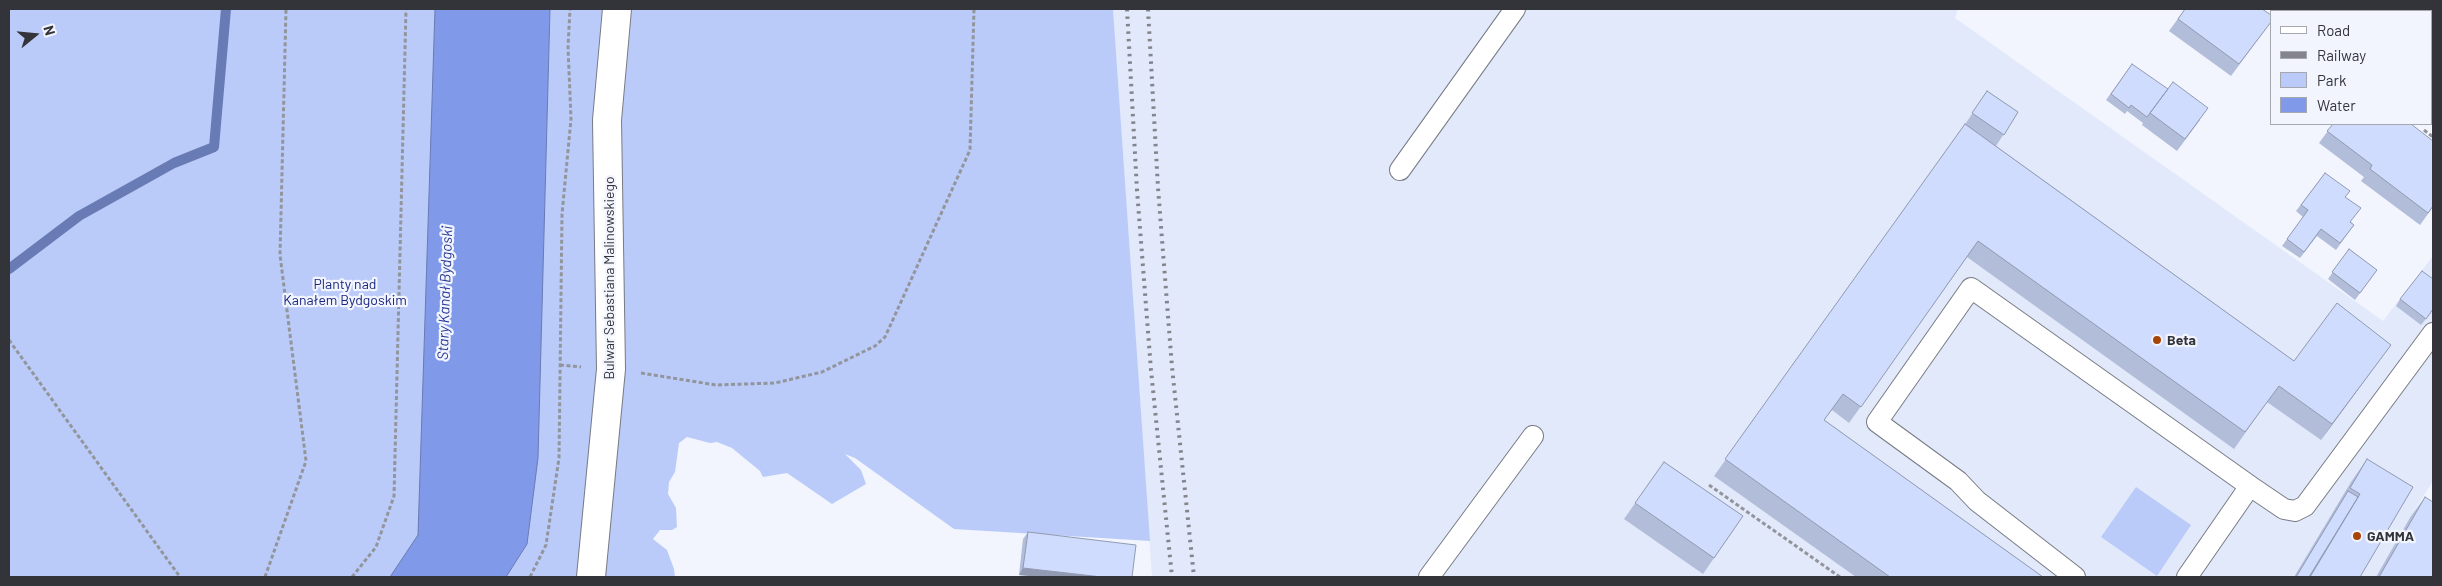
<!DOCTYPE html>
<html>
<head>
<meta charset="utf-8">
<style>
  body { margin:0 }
  #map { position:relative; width:2442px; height:586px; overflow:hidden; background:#f2f5fe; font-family:Barlow,sans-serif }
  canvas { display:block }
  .frame { position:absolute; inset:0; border:10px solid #333439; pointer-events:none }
  .legend { position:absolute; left:2270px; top:10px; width:162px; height:115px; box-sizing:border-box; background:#f2f5fe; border:1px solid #a6a8af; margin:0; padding:6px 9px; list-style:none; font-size:15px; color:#333439 }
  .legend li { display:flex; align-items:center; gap:10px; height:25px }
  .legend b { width:25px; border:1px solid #a6a8af }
  .north { position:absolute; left:10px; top:10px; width:50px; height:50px; -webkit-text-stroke:4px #f2f5fe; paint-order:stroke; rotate:73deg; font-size:14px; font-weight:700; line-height:20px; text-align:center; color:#333439 }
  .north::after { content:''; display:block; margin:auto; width:18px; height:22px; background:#333439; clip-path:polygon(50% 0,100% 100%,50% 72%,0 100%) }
</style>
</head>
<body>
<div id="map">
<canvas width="2442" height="586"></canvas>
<div class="frame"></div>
<ul class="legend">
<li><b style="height:6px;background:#fff"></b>Road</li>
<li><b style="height:6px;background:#84858c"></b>Railway</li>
<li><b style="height:14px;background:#bbcbf9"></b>Park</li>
<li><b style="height:14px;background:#809ae9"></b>Water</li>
</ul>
<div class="north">N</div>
</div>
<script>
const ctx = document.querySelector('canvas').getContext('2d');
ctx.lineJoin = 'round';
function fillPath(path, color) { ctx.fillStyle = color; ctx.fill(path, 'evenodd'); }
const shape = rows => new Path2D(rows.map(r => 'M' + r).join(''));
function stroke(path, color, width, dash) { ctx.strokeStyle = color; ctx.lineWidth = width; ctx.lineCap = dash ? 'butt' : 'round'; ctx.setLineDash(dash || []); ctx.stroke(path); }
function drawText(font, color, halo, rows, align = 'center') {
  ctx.font = font + ' Barlow,sans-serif'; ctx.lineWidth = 4.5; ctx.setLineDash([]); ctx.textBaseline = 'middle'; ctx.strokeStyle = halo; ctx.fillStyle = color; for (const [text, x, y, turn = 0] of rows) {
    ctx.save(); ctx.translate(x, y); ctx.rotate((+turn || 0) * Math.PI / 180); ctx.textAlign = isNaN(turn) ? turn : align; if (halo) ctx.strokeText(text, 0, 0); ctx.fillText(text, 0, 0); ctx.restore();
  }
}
const built = shape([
  [1113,9,1958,9,1955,18,2383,321,2433,256,2433,481,2411,516,2433,577,1152,577]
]);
const green = shape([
  [9,9,1113,9,1150,541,954,529,855,458,845,454,861,470,866,484,832,504,787,473,763,477,760,471,732,448,717,442,710,443,687,437,679,443,675,472,669,482,668,494,676,508,677,527,672,530,660,530,653,539,667,550,674,569,675,577,9,577],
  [2136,487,2191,525,2157,576,2101,537]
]);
const water = shape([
  [435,9,550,9,538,458,527,544,506,577,390,577,418,535,435,9]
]);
const stream = shape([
  [9,269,79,216,174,163,214,147,226,9]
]);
const path = shape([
  [2424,130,2433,137],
  [9,340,180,577],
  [560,365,581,367],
  [641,373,716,385,775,383,822,372,875,346,885,337,970,150,974,9],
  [1709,485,1840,577],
  [265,577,306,461,280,255,286,9],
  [352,577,376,547,394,496,406,9],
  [530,577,546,545,559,458,562,214,571,119,568,47,570,9]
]);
const service = shape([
  [1400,170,1515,9],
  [1429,577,1533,436],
  [2075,577,1977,501,1958,481,1877,422,1971,288,2250,486],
  [2187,577,2250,486,2284,509,2295,511,2305,506,2433,333]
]);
const pedestrian = shape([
  [591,577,611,369,607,120,617,9]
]);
const minor = shape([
  [2308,9,2312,11],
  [2431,98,2433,99]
]);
const rail = shape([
  [1127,9,1137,190,1151,370,1172,577],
  [1148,9,1158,188,1172,367,1194,577]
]);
const wall = shape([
  [2185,9,2271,22,2231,76,2169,31],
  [2132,64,2200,120,2177,151,2142,125,2143,123,2127,111,2125,114,2106,100],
  [1987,91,2018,112,1996,146,2294,361,2379,361,2321,440,2267,402,2234,449,1967,257,1849,423,1832,410,1824,420,2043,577,1856,577,1714,476,1964,126],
  [2333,124,2433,141,2433,207,2420,225,2361,181,2364,177,2319,143],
  [2325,173,2346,197,2351,222,2354,225,2336,250,2317,236,2300,258,2282,246,2303,217,2296,211],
  [2349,249,2377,270,2355,300,2328,279],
  [2400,299,2433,310,2421,325,2396,306],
  [2367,459,2360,577,2294,577,2351,482],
  [1664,462,1743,516,1703,574,1624,519],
  [2425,497,2433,577,2376,577,2411,516],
  [1028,532,1132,577,1040,577,1019,575,1023,539]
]);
const shadedWall = shape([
  [2391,345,2379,361,2321,440,2332,424],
  [1023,568,1102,577,1040,577,1019,575]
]);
const building = shape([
  [2185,9,2262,9,2271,15,2271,22,2239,64,2178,19,2185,9],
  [2132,64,2168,89,2147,117,2131,105,2129,108,2111,94,2132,64],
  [2173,82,2208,108,2185,139,2150,113,2173,82],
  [1987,91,2018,112,2004,135,1972,113,1987,91],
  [1965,124,2294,361,2337,303,2391,345,2332,424,2279,386,2245,432,1978,241,1861,407,1843,394,1824,420,2043,577,1890,577,1725,459,1965,124],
  [2333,124,2411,124,2433,141,2433,206,2428,213,2370,169,2372,165,2327,131,2333,124],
  [2325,173,2350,191,2345,197,2361,208,2350,222,2354,225,2340,243,2321,229,2304,252,2287,239,2308,210,2301,205,2325,173],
  [2349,249,2377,270,2360,293,2332,272,2349,249],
  [2422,271,2433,279,2433,309,2426,319,2400,299,2422,271],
  [2367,459,2413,487,2360,577,2310,577,2360,494,2350,488,2367,459],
  [1664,462,1743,516,1714,558,1635,503,1664,462],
  [2348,491,2358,497,2309,577,2296,577,2348,491],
  [2425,497,2433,502,2433,577,2379,577,2425,497],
  [1028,532,1136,545,1132,577,1102,577,1023,568,1028,532]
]);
const markers = [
  [2157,340,5,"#a74407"],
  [2357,536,5,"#a74407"]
];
const streetNames = [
  ["Bulwar Sebastiana Malinowskiego",609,278,-90]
];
const parkNames = [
  ["Planty nad",345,284],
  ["Kanałem Bydgoskim",345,300]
];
const poiNames = [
  ["Beta",2167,340],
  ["GAMMA",2367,536]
];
const waterNames = [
  ["Stary Kanał Bydgoski",445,293,-88]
];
fillPath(built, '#e2e9fa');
fillPath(green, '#bbcbf9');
fillPath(water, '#809ae9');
stroke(water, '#697bb4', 1);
stroke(stream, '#697bb4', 10);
stroke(service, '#777b84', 22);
stroke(pedestrian, '#777b84', 30);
stroke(minor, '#777b84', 30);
stroke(path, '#93959c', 3, [4, 2.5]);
stroke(service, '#fff', 20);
stroke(pedestrian, '#fff', 28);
stroke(minor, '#fff', 28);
stroke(rail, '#84858c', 4, [2.5, 5]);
fillPath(wall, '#b2bdda');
fillPath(shadedWall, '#919ab1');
fillPath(building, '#cfdcfd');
stroke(building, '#919ab1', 1);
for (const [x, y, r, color] of markers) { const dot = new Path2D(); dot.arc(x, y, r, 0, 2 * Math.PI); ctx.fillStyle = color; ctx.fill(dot); stroke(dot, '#f2f5fe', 2); }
drawText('14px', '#333439', '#f2f5fe', streetNames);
drawText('14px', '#192681', '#f2f5fe', parkNames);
drawText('bold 14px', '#333439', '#f2f5fe', poiNames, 'left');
drawText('italic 15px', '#283b96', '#f2f5fe', waterNames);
</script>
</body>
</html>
